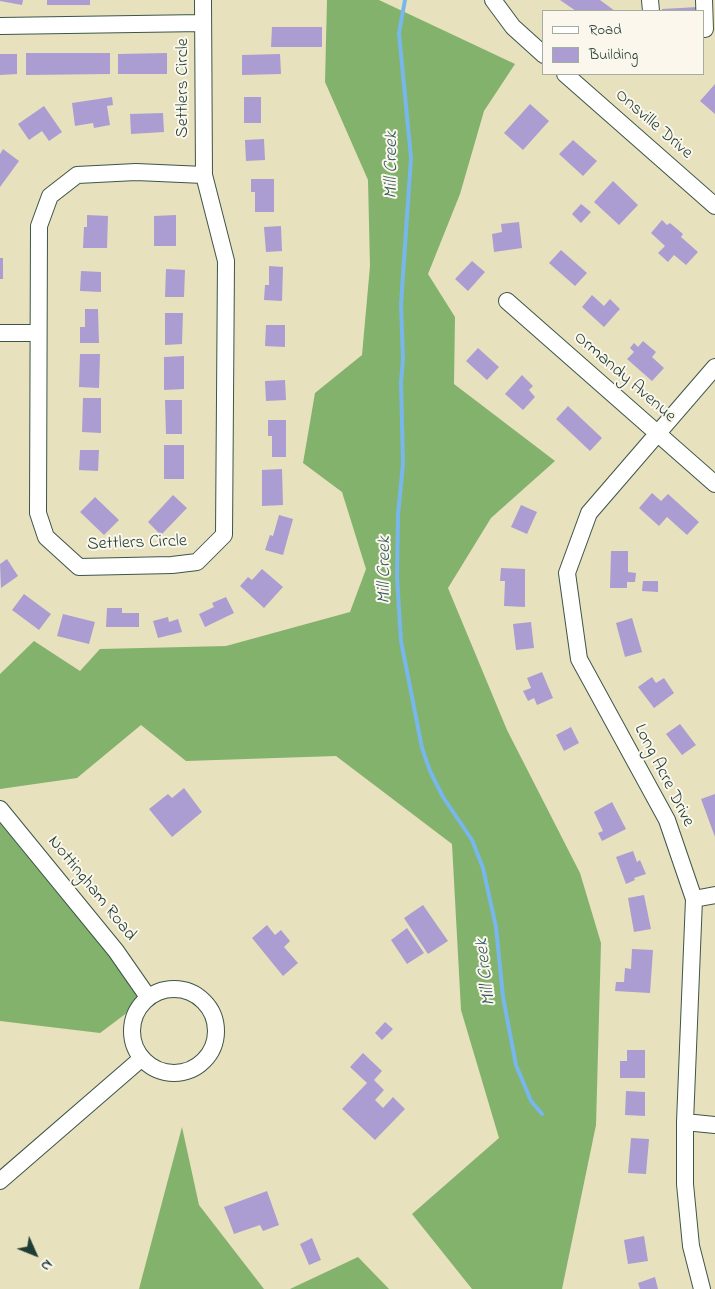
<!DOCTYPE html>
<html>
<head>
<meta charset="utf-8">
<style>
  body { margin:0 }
  #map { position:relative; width:715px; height:1289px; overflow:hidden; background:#e7e1bd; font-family:"Indie Flower",sans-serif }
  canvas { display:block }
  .legend { position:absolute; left:542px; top:10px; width:162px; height:65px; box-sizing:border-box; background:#fbf7ec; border:1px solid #a3ada2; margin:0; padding:6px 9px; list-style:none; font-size:15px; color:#1f3d34 }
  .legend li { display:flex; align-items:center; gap:10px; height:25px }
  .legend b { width:25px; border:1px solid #a3ada2 }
  .north { position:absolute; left:10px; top:1229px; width:50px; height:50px; -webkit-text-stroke:4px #fbf7ec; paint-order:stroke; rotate:134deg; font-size:14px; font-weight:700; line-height:20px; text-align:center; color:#1f3d34 }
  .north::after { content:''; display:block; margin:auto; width:18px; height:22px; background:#1f3d34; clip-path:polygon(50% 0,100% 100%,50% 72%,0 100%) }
</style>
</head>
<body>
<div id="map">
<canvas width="715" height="1289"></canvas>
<ul class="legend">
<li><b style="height:6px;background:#fff"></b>Road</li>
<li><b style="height:14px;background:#ab9dd2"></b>Building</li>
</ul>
<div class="north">N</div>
</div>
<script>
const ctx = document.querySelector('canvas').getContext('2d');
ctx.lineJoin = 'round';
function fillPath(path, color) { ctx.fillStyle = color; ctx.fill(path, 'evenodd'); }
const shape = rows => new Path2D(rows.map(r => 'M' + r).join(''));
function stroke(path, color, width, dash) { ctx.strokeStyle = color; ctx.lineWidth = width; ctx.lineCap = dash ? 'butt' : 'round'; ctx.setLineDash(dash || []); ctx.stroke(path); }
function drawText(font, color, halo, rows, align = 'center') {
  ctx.font = font + ' "Indie Flower",sans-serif'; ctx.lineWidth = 4; ctx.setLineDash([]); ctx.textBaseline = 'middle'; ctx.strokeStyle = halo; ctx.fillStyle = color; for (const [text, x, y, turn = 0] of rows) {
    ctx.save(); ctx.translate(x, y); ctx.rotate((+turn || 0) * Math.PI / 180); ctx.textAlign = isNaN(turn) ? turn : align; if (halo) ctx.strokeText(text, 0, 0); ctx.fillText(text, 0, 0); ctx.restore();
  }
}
const forest = shape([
  [327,0,379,0,515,64,484,111,460,194,428,274,455,317,454,384,555,461,491,518,448,588,507,730,580,873,601,943,596,1125,562,1289,472,1289,412,1214,499,1138,461,1010,452,844,336,756,186,761,141,725,77,778,0,789,0,674,34,641,80,671,100,649,226,646,350,612,366,569,342,492,303,463,315,393,362,355,370,266,368,180,325,82],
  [0,809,148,997,100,1033,0,1021],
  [182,1127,199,1205,264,1289,139,1289],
  [358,1257,389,1289,290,1289]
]);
const stream = shape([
  [405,0,399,33,411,158,401,304,403,359,401,382,403,464,398,515,397,577,401,641,422,748,430,771,443,797,472,840,483,868,496,927,503,997,516,1065,531,1101,542,1114]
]);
const building = shape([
  [0,0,23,0,22,5,0,1],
  [47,0,90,0,90,5,47,5],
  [560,0,600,0,615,11,576,11],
  [698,7,698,11,662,11,662,9],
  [272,27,322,27,322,47,271,47],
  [26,53,110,53,110,74,26,75],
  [167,53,167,74,118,74,118,54],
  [0,54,17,54,17,74,0,75],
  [280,54,281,74,242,75,242,55],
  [715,84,715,114,700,101],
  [112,97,113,105,107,106,110,125,94,128,93,123,75,126,72,103],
  [244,97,261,97,261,123,244,123],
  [530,104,549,121,523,150,504,133],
  [44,106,62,132,49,141,42,131,29,140,18,124],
  [163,113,164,132,131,134,130,114],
  [264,139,265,160,246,161,245,140],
  [573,140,597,161,583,176,559,154],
  [3,149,19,161,0,187,0,154],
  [251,179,274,179,274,212,255,212,255,192,251,192],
  [613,181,638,205,619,225,594,202],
  [581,204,591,212,581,223,572,214],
  [87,215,108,216,107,248,83,248,84,227,87,227],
  [176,215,176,246,154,246,154,216],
  [662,220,667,225,670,223,683,234,681,237,698,252,686,265,674,255,668,262,658,253,665,246,651,233],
  [519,222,522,248,494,252,492,234,502,232,501,224],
  [281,226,282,251,266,252,264,227],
  [561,250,587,273,575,286,549,263],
  [0,258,3,258,3,279,0,279],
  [472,261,485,272,468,291,455,279],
  [269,266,283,267,282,301,264,300,265,285,269,285],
  [166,269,185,270,184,297,165,297],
  [81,271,101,272,101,292,80,291],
  [592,295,604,306,610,299,620,309,604,327,582,307],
  [85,309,98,309,99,343,80,343,80,327,85,327],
  [165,313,183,313,182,344,165,345],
  [266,325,285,325,285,347,265,346],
  [643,341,656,352,652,357,664,368,652,381,627,359,634,352,630,348,634,343,638,347],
  [478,348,499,367,487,380,466,361],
  [80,354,100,354,99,388,79,387],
  [184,356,184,389,164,390,164,357],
  [522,375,533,386,529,390,535,397,523,410,505,394],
  [285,380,286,400,266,401,265,381],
  [83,398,101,398,101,433,82,432],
  [165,400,182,400,182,434,166,434],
  [568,406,602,438,590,451,556,419],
  [268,420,286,420,286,457,272,457,272,436,268,436],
  [164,445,184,445,184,479,164,479],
  [80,450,99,450,98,471,79,470],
  [282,469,283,505,262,506,262,470],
  [652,493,661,501,668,494,699,522,687,535,667,517,659,526,639,508],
  [173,495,187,508,161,535,148,522],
  [95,497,119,520,104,535,80,512],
  [521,505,537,512,527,534,511,527],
  [279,515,293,519,283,555,265,550,270,535,273,536],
  [611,551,628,551,628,572,636,573,635,582,627,582,627,588,610,588],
  [7,559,18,576,1,588,0,564],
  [501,568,525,569,525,607,504,606,505,581,500,581],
  [262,569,283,587,264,608,240,586,248,577,252,580],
  [643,581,658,581,658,592,642,591],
  [24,594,51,614,39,630,12,610],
  [226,597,234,613,205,627,199,614,214,607,212,603],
  [107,608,122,608,122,613,139,613,139,627,106,627],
  [63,614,95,622,89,644,57,636],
  [168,617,169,622,178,619,182,632,158,638,153,621],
  [632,618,642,652,625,657,616,623],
  [531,622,534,648,516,650,513,624],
  [542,672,553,698,537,705,534,698,528,701,523,691,531,688,527,678],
  [652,677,656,683,664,678,674,693,654,708,638,687],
  [680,724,696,745,682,755,666,734],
  [571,727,579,743,564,751,556,735],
  [184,788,202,812,172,837,149,809,168,794,172,798],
  [715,794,715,837,701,799],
  [612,802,626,829,602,841,598,833,603,831,594,812],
  [633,851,637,862,640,860,646,874,634,878,635,880,626,884,616,857],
  [644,895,651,929,634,932,628,898],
  [423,905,448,941,428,954,404,918],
  [267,925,275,935,281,930,290,941,284,947,298,963,283,976,252,938],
  [407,928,424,953,407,964,391,940],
  [632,949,653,950,650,993,615,991,616,982,624,982,625,968,631,969],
  [385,1022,393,1029,382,1040,375,1033],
  [627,1050,645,1050,645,1078,620,1078,620,1061,627,1061],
  [363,1053,382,1071,374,1080,384,1090,375,1100,383,1108,393,1097,405,1109,375,1140,342,1109,367,1083,350,1067],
  [626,1091,645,1092,645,1116,625,1115],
  [631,1138,649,1139,646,1174,628,1173],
  [267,1191,279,1225,263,1231,260,1225,234,1234,224,1207],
  [644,1236,648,1261,628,1264,624,1240],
  [312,1238,321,1260,309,1265,300,1244],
  [655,1277,658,1289,640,1289,638,1283]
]);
const minor = shape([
  [203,0,204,175,226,261,224,535,197,562,172,565,79,567,46,537,38,513,39,226,50,196,77,175,136,172,204,175],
  [493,0,513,27,544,55],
  [650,0,651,11],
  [704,0,705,29],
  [0,26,203,23],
  [565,74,715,206],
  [507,301,715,484],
  [0,333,38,333],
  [0,809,116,951,148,997],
  [694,899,715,895],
  '132 1031a42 42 0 1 1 84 0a42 42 0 1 1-84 0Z',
  [685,1122,715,1125],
  [0,1181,142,1058],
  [702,1289,691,1246,685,1184,685,1122,694,899,667,820,579,659,567,573,589,513,715,367]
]);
const streetNames = [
  ["Settlers Circle",184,88,-90],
  ["Onsville Drive",653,125,41],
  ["Ormandy Avenue",624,378,41],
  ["Settlers Circle",137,544,-2],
  ["Long Acre Drive",663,776,63],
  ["Nottingham Road",91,889,51]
];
const waterNames = [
  ["Mill Creek",393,165,-90],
  ["Mill Creek",386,570,-90],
  ["Mill Creek",487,972,-97]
];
fillPath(forest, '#83b26c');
stroke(stream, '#77b7eb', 4);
fillPath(building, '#ab9dd2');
stroke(minor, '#3d5649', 18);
stroke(minor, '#fff', 16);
drawText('18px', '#1f3d34', '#fbf7ec', streetNames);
drawText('italic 19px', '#355c62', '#fbf7ec', waterNames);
</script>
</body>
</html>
